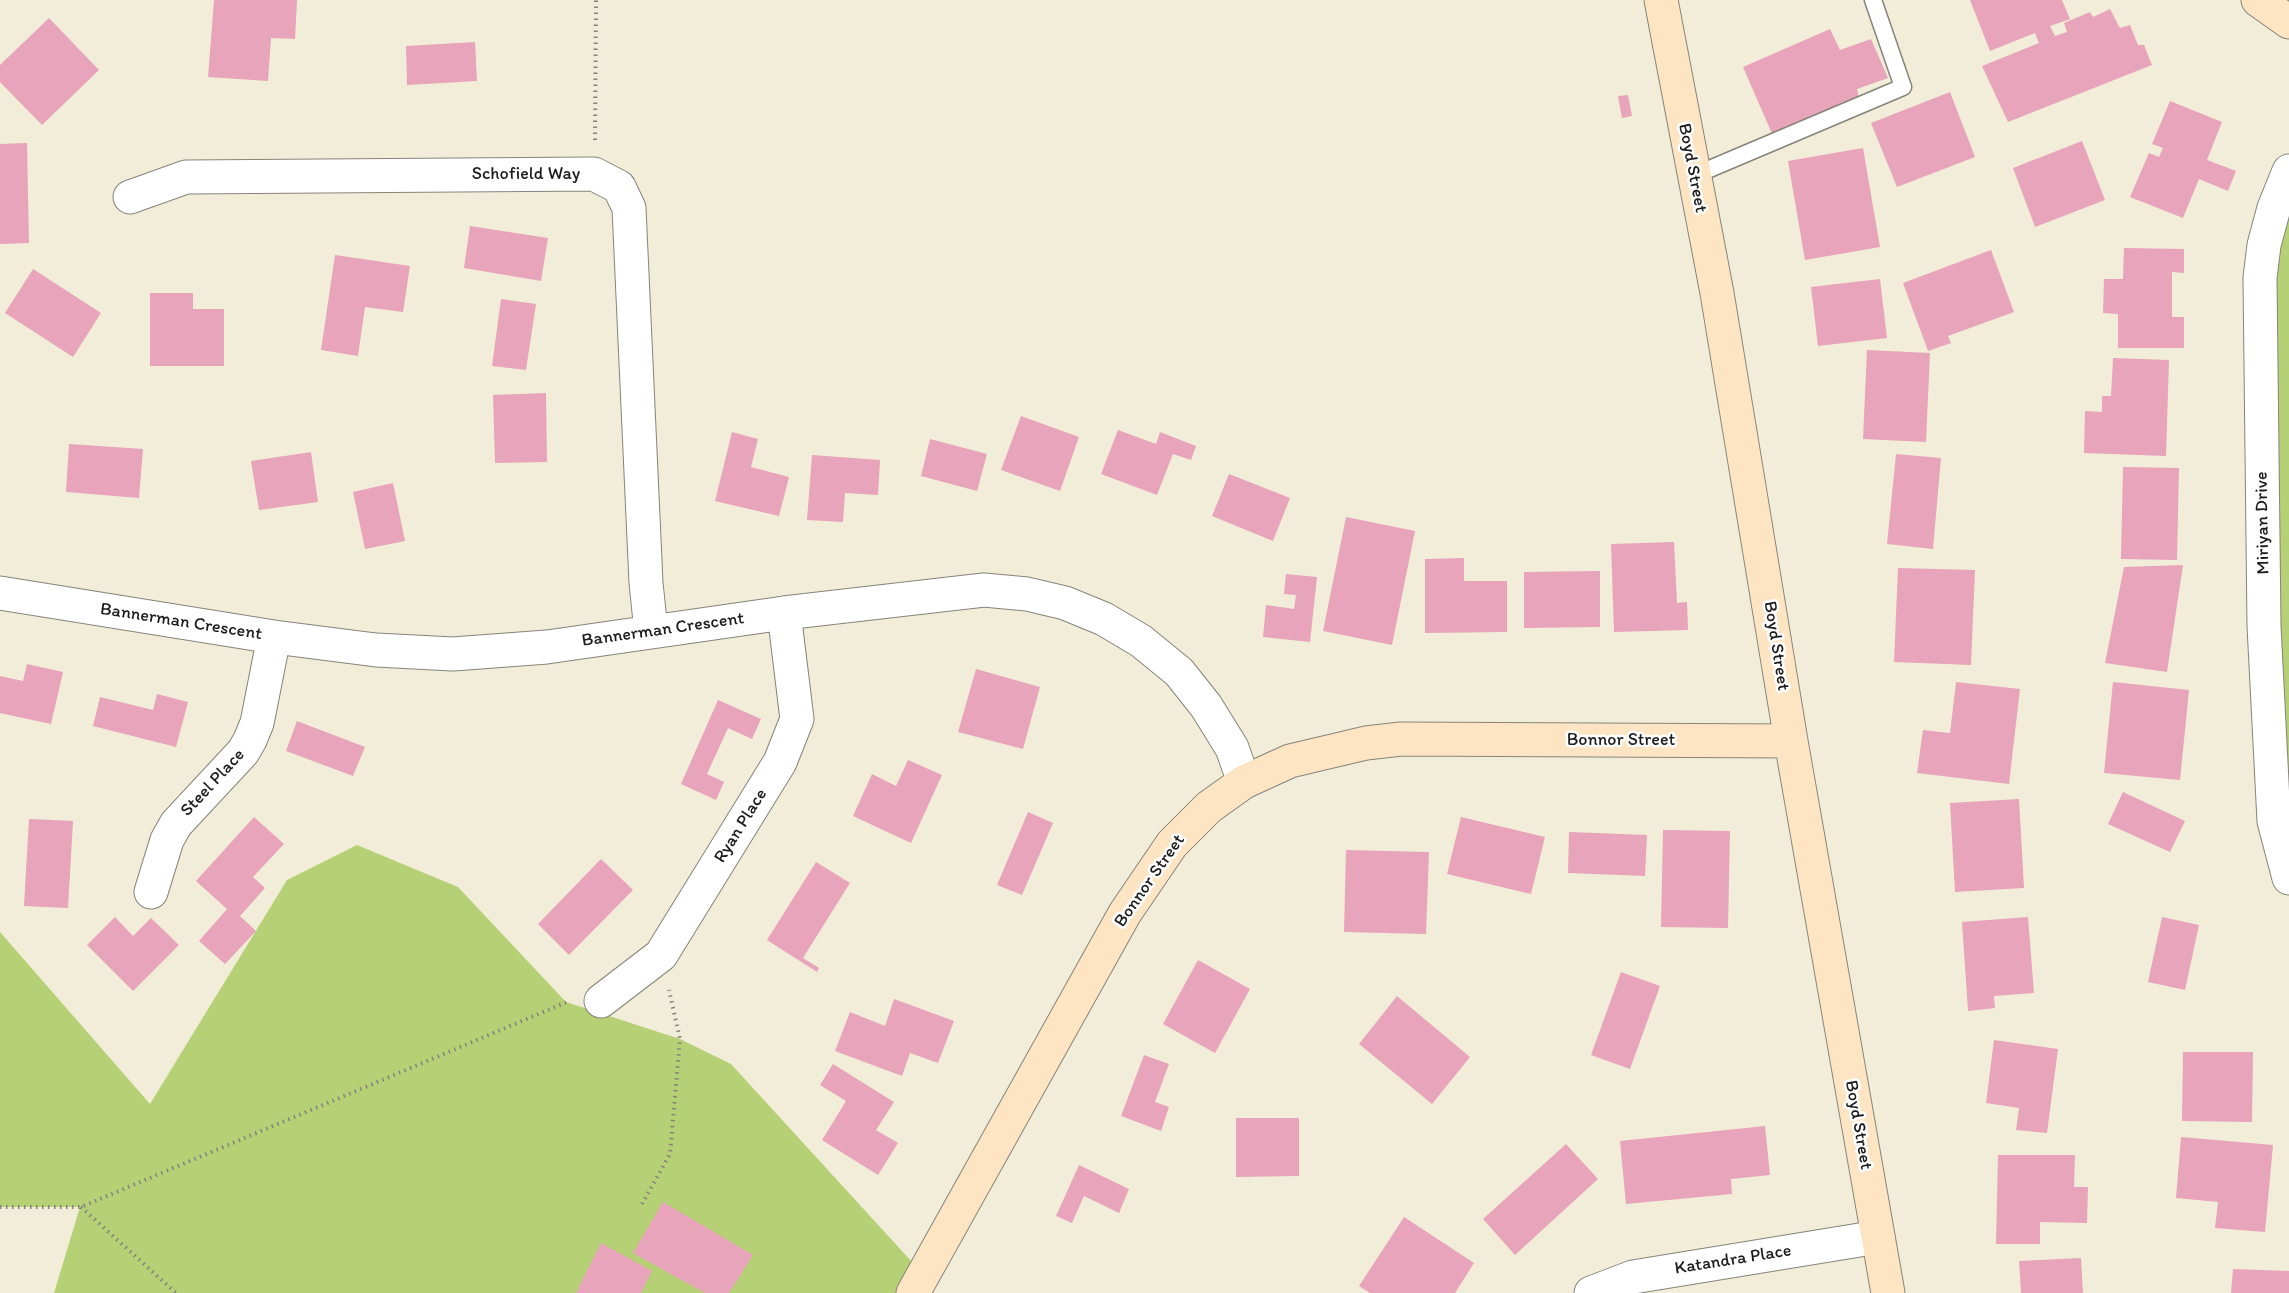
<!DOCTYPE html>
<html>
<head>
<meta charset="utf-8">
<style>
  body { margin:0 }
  canvas { display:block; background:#f1edd8 }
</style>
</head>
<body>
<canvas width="2289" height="1293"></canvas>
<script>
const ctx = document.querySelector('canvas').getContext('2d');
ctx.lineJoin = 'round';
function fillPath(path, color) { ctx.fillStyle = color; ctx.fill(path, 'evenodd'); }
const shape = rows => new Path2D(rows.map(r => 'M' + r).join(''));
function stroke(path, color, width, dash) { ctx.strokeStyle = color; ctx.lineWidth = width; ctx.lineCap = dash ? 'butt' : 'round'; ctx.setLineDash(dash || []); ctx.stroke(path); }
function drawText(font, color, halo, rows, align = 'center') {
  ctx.font = font + ' Itim,sans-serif'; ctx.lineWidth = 5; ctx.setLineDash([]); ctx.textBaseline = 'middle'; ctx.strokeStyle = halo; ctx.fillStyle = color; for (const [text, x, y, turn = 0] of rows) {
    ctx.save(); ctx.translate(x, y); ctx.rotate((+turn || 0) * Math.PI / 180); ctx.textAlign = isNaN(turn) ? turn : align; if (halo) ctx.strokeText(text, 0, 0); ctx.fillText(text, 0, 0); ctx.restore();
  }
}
const green = shape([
  [2289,171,2289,823,2260,278],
  [357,845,458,887,566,1002,680,1039,731,1064,923,1274,913,1293,54,1293,80,1207,0,1207,0,932,150,1104,287,880]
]);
const building = shape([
  [214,0,297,0,295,39,271,38,268,81,208,77],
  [1970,0,2062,0,2070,19,2050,26,2055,36,2067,32,2064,23,2090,12,2093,17,2110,9,2120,28,2130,25,2138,45,2144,45,2152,65,2008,122,1982,66,2039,43,2035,33,1990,51],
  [49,18,99,70,42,125,0,82,0,65],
  [1830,29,1840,50,1871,39,1888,78,1857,89,1859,98,1773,136,1743,67],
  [475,42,477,81,407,85,406,46],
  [1950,92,1975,157,1897,187,1871,123],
  [1628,95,1632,116,1622,118,1618,96],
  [2170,101,2222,122,2207,160,2236,171,2228,191,2199,179,2183,218,2130,197,2149,153,2159,157,2163,148,2152,144],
  [2082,141,2105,200,2035,227,2013,168],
  [27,143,29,243,0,244,0,144],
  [1863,148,1880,247,1805,260,1788,161],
  [470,226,548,238,541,281,464,268],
  [2124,248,2184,249,2184,273,2172,272,2172,317,2184,317,2184,348,2118,348,2118,314,2103,313,2104,279,2123,279],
  [1991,250,2014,312,1948,336,1951,343,1928,351,1903,283],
  [335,255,410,266,403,312,365,307,358,356,321,350],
  [33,269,101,313,73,357,5,313],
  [1880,279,1887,338,1818,346,1811,287],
  [150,293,193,293,193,309,224,309,224,366,150,366],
  [501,299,536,304,526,370,492,366],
  [1867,350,1930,353,1926,442,1863,439],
  [2113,358,2169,360,2166,456,2084,453,2085,411,2102,412,2102,396,2111,396],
  [546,393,547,462,495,463,493,395],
  [1021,416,1079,437,1060,491,1001,470],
  [1118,430,1156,444,1160,432,1196,446,1191,460,1173,454,1157,495,1101,474],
  [732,432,758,439,751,467,789,477,779,516,715,501],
  [930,439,987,454,977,491,921,476],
  [69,444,143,449,139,498,66,492],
  [311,452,318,502,259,510,251,461],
  [1896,454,1941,458,1933,549,1887,544],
  [812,455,880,460,878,495,845,493,843,522,807,520],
  [2123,467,2179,468,2177,560,2121,559],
  [1229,474,1290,498,1273,541,1212,516],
  [393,483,405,541,365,549,353,492],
  [1346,517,1415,531,1392,645,1323,631],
  [1674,542,1677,603,1687,602,1688,630,1614,632,1611,544],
  [1464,558,1464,581,1507,581,1507,632,1425,633,1425,559],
  [2183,565,2167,672,2105,663,2124,567],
  [1898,568,1975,570,1971,665,1894,662],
  [1600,571,1600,627,1524,628,1524,572],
  [1286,574,1317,577,1310,642,1263,637,1266,605,1294,609,1296,595,1284,594],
  [27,664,63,672,51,724,0,713,0,676,23,681],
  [976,669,1040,687,1023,749,958,732],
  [1956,682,2020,689,2009,784,1917,773,1923,730,1950,733],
  [2113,682,2189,690,2180,780,2104,773],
  [157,694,188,702,176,747,93,726,100,697,153,710],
  [718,700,761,719,752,739,728,728,707,774,724,782,716,800,681,784],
  [297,721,365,747,353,776,286,751],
  [908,760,942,775,911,843,853,816,872,774,896,786],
  [2123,792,2185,821,2170,852,2108,824],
  [2019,799,2024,888,1955,892,1950,803],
  [1028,812,1053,823,1022,895,997,885],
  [254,817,284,844,253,877,265,888,240,916,256,931,225,964,199,941,227,909,196,881],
  [1461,817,1545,837,1531,894,1447,874],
  [29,819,73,821,68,908,24,906],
  [1663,830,1730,831,1728,928,1661,927],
  [1569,832,1647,835,1645,876,1568,873],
  [1346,850,1429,852,1426,934,1344,932],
  [601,859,633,890,569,955,538,924],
  [816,862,850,883,803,958,819,968,817,972,767,940],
  [115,917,133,936,151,918,179,945,133,991,87,945],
  [2028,917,2034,993,1994,996,1995,1008,1968,1011,1962,922],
  [2162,917,2199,925,2185,990,2148,982],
  [1198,960,1250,989,1215,1053,1163,1024],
  [1621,972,1660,986,1630,1069,1591,1055],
  [1397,996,1470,1057,1432,1104,1359,1044],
  [894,999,954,1021,938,1063,910,1053,902,1076,835,1051,850,1012,885,1026],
  [1994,1040,2058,1049,2047,1133,2016,1130,2019,1108,1986,1103],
  [2183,1052,2253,1052,2252,1122,2182,1121],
  [1144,1055,1169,1064,1155,1102,1169,1107,1161,1131,1121,1116],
  [833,1064,894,1102,876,1130,898,1143,878,1175,822,1140,846,1101,820,1085],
  [1236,1118,1299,1118,1299,1176,1236,1177],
  [1765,1126,1770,1175,1731,1179,1732,1194,1626,1204,1620,1141],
  [2181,1137,2273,1145,2265,1232,2215,1228,2218,1202,2176,1198],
  [1566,1144,1598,1179,1515,1255,1483,1219],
  [1998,1155,2075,1155,2074,1187,2088,1187,2087,1223,2040,1222,2040,1244,1996,1244],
  [1079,1165,1129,1189,1119,1213,1084,1196,1072,1223,1056,1216],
  [663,1202,753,1255,729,1293,705,1293,633,1253],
  [1404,1217,1474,1263,1455,1293,1370,1293,1359,1286],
  [601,1243,652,1271,641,1293,576,1293],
  [2081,1258,2083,1293,2021,1293,2019,1261],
  [2233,1269,2289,1271,2289,1293,2231,1293]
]);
const path = shape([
  [595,140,596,0],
  [642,1204,670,1154,680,1039,669,990],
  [0,1207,81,1207,567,1002],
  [81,1207,176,1293]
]);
const lane = shape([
  [1693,176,1903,87,1873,0]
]);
const street = shape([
  [2289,171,2274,208,2264,245,2260,278,2264,626,2274,821,2289,878],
  [130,197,186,177,594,174,619,187,629,208,646,583,651,631],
  [0,593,274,637,376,650,453,654,547,647,784,613,984,590,1027,594,1065,603,1104,619,1141,641,1179,672,1206,706,1232,748,1244,782],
  [151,892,167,840,176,824,243,752,250,740,257,723,274,637],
  [601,1001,661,955,780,762,797,719,784,613],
  [1591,1293,1633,1277,1878,1237]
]);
const secondary = shape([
  [1661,0,1717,293,1791,741,1888,1293],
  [2258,0,2289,22],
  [913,1293,1125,913,1172,844,1209,807,1244,782,1290,761,1366,743,1401,739,1791,741]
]);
const streetNames = [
  ["Boyd Street",1692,168,79],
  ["Schofield Way",526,174],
  ["Miriyan Drive",2263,523,-91],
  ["Bannerman Crescent",181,622,9],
  ["Bannerman Crescent",663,630,-8],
  ["Boyd Street",1776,646,81],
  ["Bonnor Street",1621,740],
  ["Steel Place",213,783,-47],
  ["Ryan Place",741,826,-58],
  ["Bonnor Street",1150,881,-55],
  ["Boyd Street",1858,1125,80],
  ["Katandra Place",1733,1260,-9]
];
fillPath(green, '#b6d076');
fillPath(building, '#e8a4ba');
stroke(lane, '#86847a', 19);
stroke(street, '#86847a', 35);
stroke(secondary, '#86847a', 35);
stroke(path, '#86847a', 4, [1.5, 4.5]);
stroke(lane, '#fff', 16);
stroke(street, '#fff', 33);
stroke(secondary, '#fde5c4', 33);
drawText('18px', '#1c1c1c', '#fff', streetNames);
</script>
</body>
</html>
